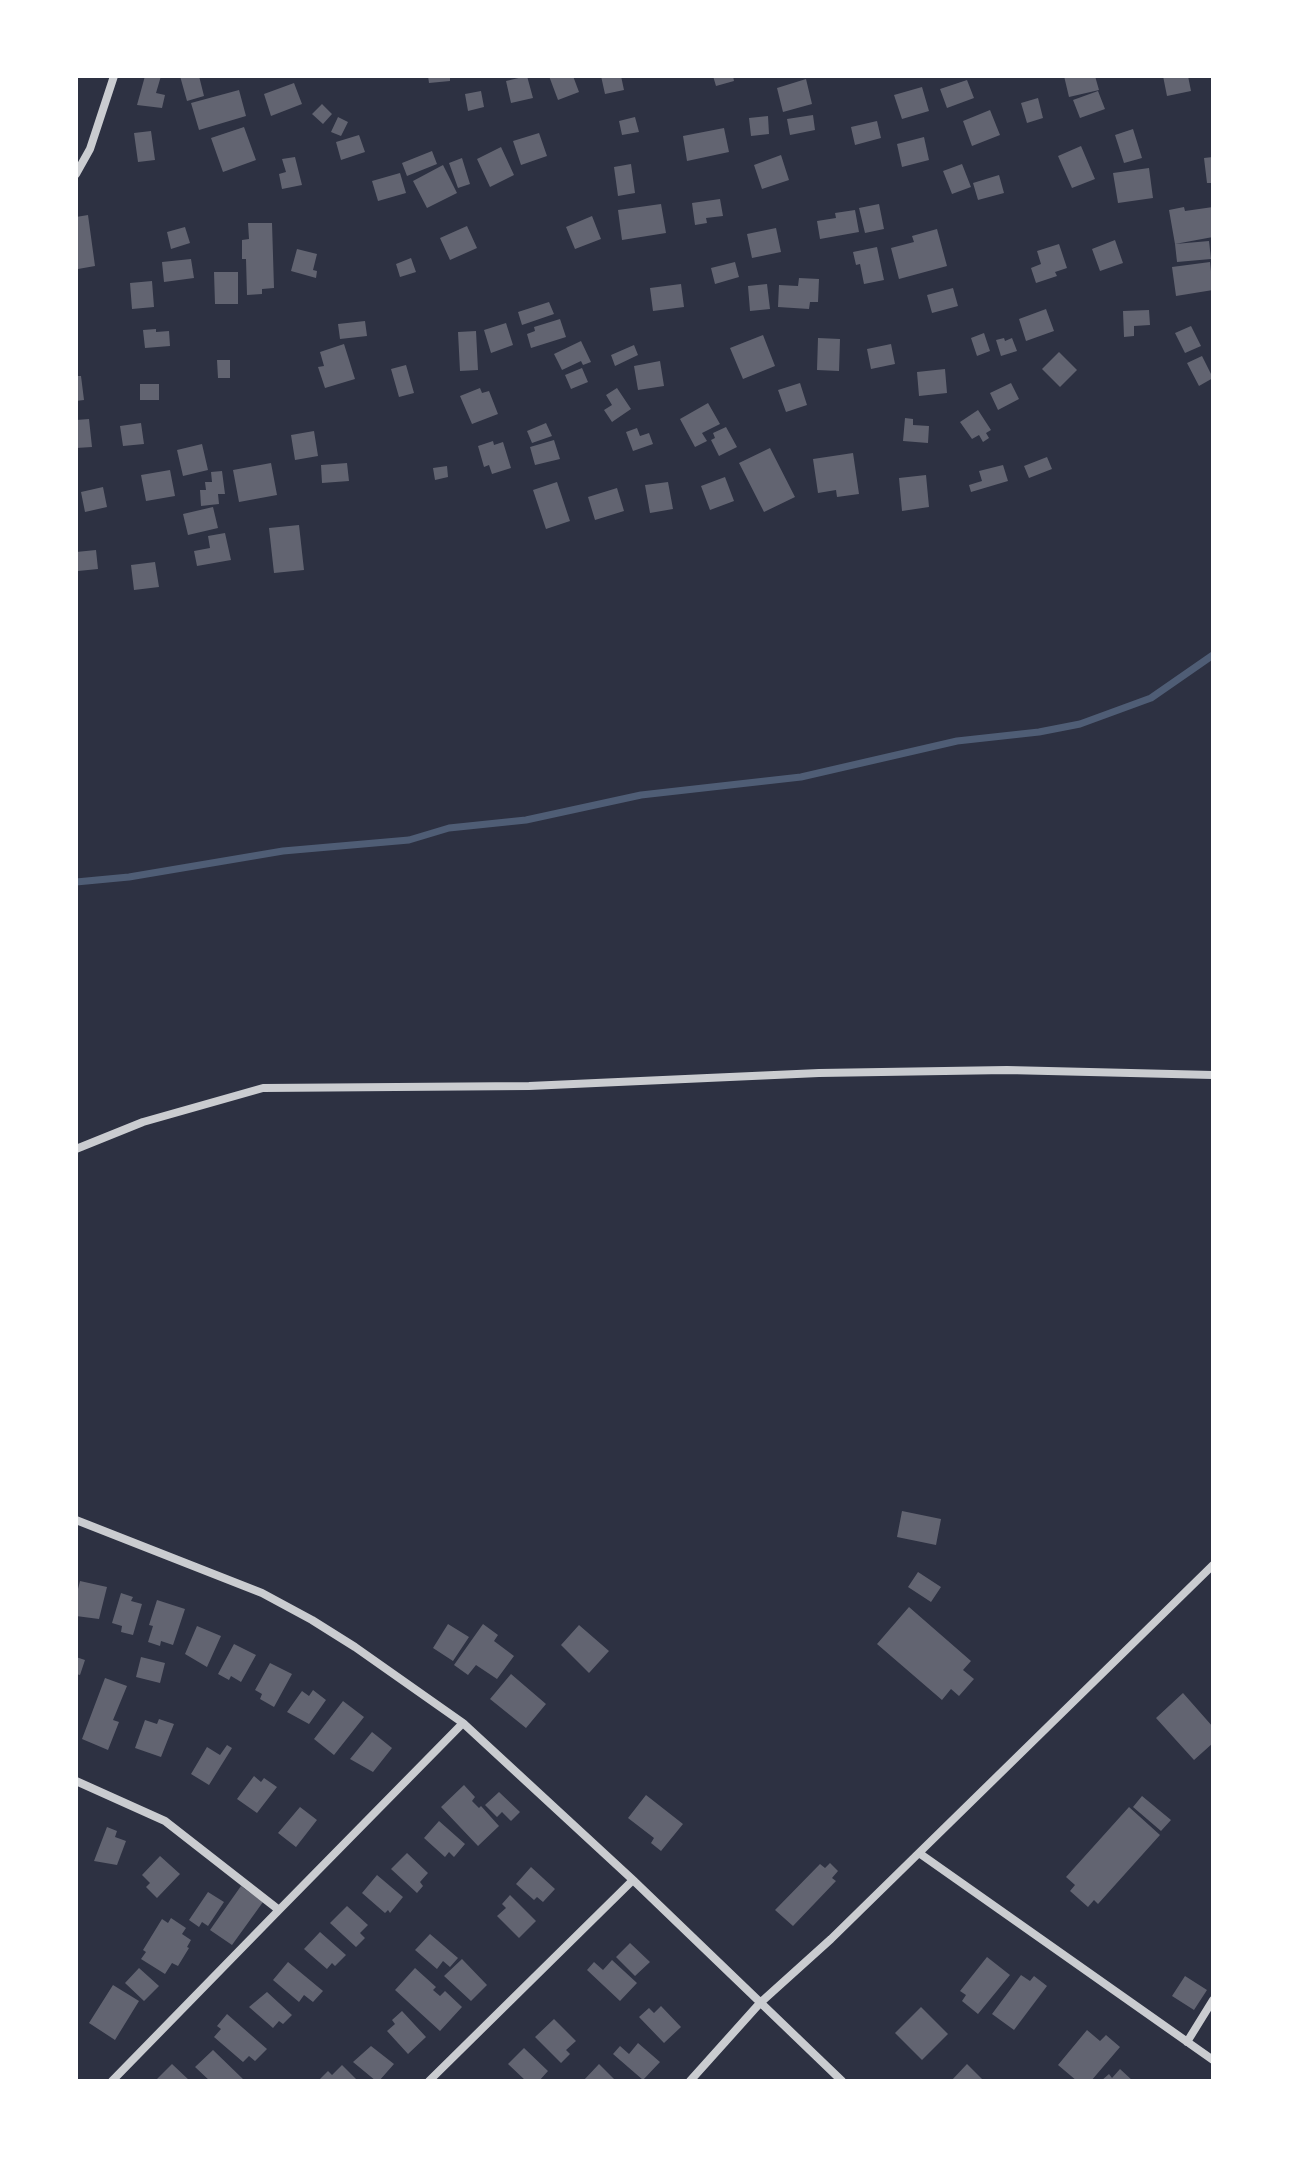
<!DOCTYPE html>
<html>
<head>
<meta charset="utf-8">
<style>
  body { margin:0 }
  #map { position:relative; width:1289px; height:2157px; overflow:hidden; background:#2d3142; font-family:"Asap Condensed",sans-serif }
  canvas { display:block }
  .frame { position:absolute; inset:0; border:78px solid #fff; pointer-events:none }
</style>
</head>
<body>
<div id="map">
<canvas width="1289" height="2157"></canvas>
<div class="frame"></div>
</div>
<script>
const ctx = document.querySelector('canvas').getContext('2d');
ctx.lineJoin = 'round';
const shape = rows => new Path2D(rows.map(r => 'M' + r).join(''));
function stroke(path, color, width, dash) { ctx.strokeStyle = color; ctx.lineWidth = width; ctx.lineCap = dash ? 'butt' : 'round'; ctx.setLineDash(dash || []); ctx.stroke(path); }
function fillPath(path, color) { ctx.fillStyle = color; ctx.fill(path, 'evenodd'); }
const stream = shape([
  [76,882,129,877,283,851,409,840,449,828,526,820,641,795,801,777,957,741,1039,732,1080,724,1151,698,1213,655]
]);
const building = shape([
  [145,76,161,76,156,93,165,95,162,108,137,105],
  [180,76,199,76,204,96,187,101],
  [428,76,450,76,450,81,429,83],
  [527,76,533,98,511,103,506,81],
  [549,76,573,76,579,92,558,100],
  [601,76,621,76,624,90,605,94],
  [713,76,733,76,734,81,716,86],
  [1064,76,1095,76,1099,90,1069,97],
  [1163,76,1188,76,1191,91,1167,96],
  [806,79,812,104,783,112,777,88],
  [967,80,974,98,947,108,940,89],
  [294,83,302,104,271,116,264,94],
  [922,87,929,111,902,119,894,95],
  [239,90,246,116,199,130,191,103],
  [481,91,484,107,468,111,465,94],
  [1098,91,1105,109,1080,118,1073,100],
  [1038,98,1043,118,1027,123,1021,103],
  [322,104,332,114,323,124,312,114],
  [990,110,1000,135,972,146,963,121],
  [813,115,815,130,790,135,787,119],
  [768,116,769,134,751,136,749,118],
  [338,117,348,122,341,136,331,132],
  [635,117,639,132,622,135,619,121],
  [877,121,881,138,855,145,851,127],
  [244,127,256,160,223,172,211,138],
  [724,128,729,152,687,161,683,136],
  [1133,129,1142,158,1124,163,1115,135],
  [151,131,155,160,138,162,134,133],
  [539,133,547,156,521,165,513,141],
  [359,135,365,152,341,160,336,142],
  [924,137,929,160,902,167,897,144],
  [1081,146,1095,179,1072,188,1058,156],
  [501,147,514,175,490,187,477,159],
  [432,151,437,164,407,176,402,163],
  [781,155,789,180,762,189,754,165],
  [295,157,302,185,282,189,279,174,286,172,282,159],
  [1213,157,1213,183,1207,183,1204,158],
  [462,158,470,184,458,188,449,163],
  [631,164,635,193,618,196,614,167],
  [962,164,971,187,952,194,943,171],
  [443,165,457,193,427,208,413,181],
  [1149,168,1153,198,1118,203,1113,173],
  [400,173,406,193,378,201,372,181],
  [999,175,1004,193,978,200,973,183],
  [720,199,723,216,706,218,707,223,695,225,692,203],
  [661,204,666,233,622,240,618,210],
  [879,204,884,229,865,233,859,208],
  [1184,207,1185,211,1213,207,1213,237,1175,244,1169,210],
  [855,210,859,232,820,239,817,221,836,218,835,213],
  [88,215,95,266,78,269,76,217],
  [592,216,601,239,575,249,566,227],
  [248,223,272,223,274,288,262,289,262,294,247,295,246,259,242,259,242,240,249,239],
  [467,226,477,248,450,260,440,238],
  [185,227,190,243,171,249,167,232],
  [776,228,781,252,752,258,747,234],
  [937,229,947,266,899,279,891,248,914,242,912,236],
  [1115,240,1123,263,1100,271,1092,249],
  [1209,241,1211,259,1177,262,1175,244],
  [1059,244,1067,268,1055,272,1057,276,1036,283,1031,268,1041,264,1037,251],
  [877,247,884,280,864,284,860,264,856,265,853,252],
  [297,249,317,254,313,270,317,271,316,278,291,271],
  [411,258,416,272,400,277,396,264],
  [191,259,194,278,164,282,162,262],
  [735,262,739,277,715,284,711,268],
  [1210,262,1213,290,1176,296,1172,267],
  [214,272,238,272,238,304,215,304],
  [799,278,819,279,818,302,810,302,809,309,778,307,779,285,798,286],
  [152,281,154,307,132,309,130,283],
  [681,284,684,307,653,311,650,288],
  [767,284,770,309,750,311,748,286],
  [953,288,958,306,932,313,927,295],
  [549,302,554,314,522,325,518,312],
  [1046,309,1054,331,1026,341,1019,319],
  [1149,310,1150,325,1134,326,1134,336,1124,337,1123,311],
  [560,319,566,337,531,348,527,334,535,331,534,327],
  [365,321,367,336,340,339,338,324],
  [506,323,513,345,491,353,484,330],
  [1191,326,1201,346,1185,353,1175,333],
  [156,329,156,332,169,331,170,346,145,348,143,330],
  [476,331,478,370,460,371,458,332],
  [984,333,990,351,977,356,971,338],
  [763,335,775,366,743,379,730,348],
  [818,338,840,339,839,371,817,370],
  [1004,338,1005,341,1012,338,1017,351,1001,356,996,340],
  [581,341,591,362,583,365,581,361,562,370,554,354],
  [344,344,355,379,325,388,318,367,324,366,320,352],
  [891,344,895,364,871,369,867,349],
  [634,345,638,355,615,366,611,355],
  [1059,352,1077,370,1060,387,1042,369],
  [1202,356,1213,378,1199,386,1187,363],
  [217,360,230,360,230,378,218,378],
  [660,361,664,386,638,390,634,366],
  [406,365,414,393,399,397,391,369],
  [582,368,588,382,571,389,565,375],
  [945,369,947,393,919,396,917,372],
  [76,376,81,376,84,400,76,401],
  [800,383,807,405,786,412,778,390],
  [1011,383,1019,399,998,410,990,393],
  [140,384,159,384,159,400,140,400],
  [480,388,482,393,489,391,498,414,472,424,460,396],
  [617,388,631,409,612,422,604,410,612,405,606,395],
  [708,403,720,424,702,433,707,441,695,447,680,419],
  [978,410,991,430,986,433,989,438,983,442,979,435,972,439,960,422],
  [905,418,913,419,913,425,929,426,928,443,903,441],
  [89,419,92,447,76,448,76,420],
  [141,423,144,444,123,446,120,426],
  [546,423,552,436,532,443,527,431],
  [726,427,737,447,719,456,711,440,715,438,713,433],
  [637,428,640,436,649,433,653,444,633,451,626,432],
  [314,431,318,456,295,460,291,435],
  [554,440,560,459,535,465,530,447],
  [493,441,494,445,503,442,511,468,492,474,489,465,484,467,478,446],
  [202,444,208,470,183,476,177,450],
  [770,448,795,497,764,512,739,463],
  [853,453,859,494,837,497,836,490,818,493,813,459],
  [1047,457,1052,469,1029,478,1024,466],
  [271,463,277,495,239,502,233,470],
  [347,463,349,481,322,483,321,465],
  [1003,465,1008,481,971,492,969,485,982,481,979,471],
  [447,466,448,477,435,480,433,468],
  [170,470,175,496,146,501,141,475],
  [222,471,225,494,218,494,219,504,201,506,200,490,206,490,205,482,212,482,211,472],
  [926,475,929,507,902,511,899,478],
  [725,477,734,501,710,510,701,486],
  [557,482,570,521,546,529,533,490],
  [668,482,673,509,650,513,645,485],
  [103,487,107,507,85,512,81,492],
  [617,488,624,511,595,520,588,497],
  [213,507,218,528,188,535,183,514],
  [299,525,304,570,274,573,269,528],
  [225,533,231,560,197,566,194,551,210,548,208,536],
  [96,550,98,569,78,571,76,552],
  [155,562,159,587,134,590,131,565],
  [902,1511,941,1519,936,1545,897,1537],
  [918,1572,941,1587,931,1602,908,1587],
  [80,1581,107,1587,99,1619,76,1616,76,1597],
  [121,1593,133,1597,131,1601,142,1604,133,1635,121,1632,122,1626,112,1623],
  [157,1600,185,1609,173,1645,161,1641,160,1646,148,1642,153,1626,149,1625],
  [909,1607,971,1661,963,1670,974,1679,959,1696,951,1689,942,1700,877,1644],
  [448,1624,469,1637,453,1661,433,1648],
  [483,1624,498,1635,494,1641,514,1656,497,1679,476,1665,468,1675,454,1665],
  [579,1625,609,1651,589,1673,561,1645],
  [197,1626,221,1636,207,1667,185,1654],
  [234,1644,256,1655,241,1682,231,1676,229,1680,218,1674],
  [76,1657,85,1660,80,1675,76,1674],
  [141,1657,165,1663,160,1683,136,1677],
  [270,1663,292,1674,274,1707,260,1699,262,1694,255,1690],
  [511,1674,546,1704,526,1728,490,1699],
  [105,1678,127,1686,113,1720,119,1722,108,1750,82,1739],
  [313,1690,326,1700,309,1724,287,1712,302,1691,309,1696],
  [1183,1693,1213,1727,1213,1743,1194,1760,1156,1718],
  [343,1701,364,1717,334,1755,314,1739],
  [159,1719,174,1724,161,1757,135,1748,145,1720,157,1724],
  [372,1732,392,1748,373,1772,350,1759],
  [227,1745,232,1748,209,1785,191,1774,207,1747,220,1755],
  [254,1776,261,1782,264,1778,277,1787,257,1813,237,1799],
  [464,1785,475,1797,472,1801,479,1808,481,1806,499,1826,478,1846,441,1807],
  [499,1792,520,1812,511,1821,502,1812,497,1817,485,1805],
  [646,1795,683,1824,661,1851,651,1843,654,1838,628,1818],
  [1142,1796,1171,1820,1161,1831,1133,1807],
  [300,1807,317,1820,296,1847,278,1833],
  [1129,1807,1160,1835,1098,1904,1094,1900,1088,1907,1070,1891,1075,1885,1066,1877],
  [439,1821,465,1844,454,1857,449,1852,445,1857,424,1838],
  [107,1827,117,1831,115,1837,126,1841,117,1865,94,1861],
  [407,1853,428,1873,420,1882,423,1886,417,1893,391,1869],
  [160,1856,180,1874,157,1898,146,1887,150,1883,142,1875],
  [830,1863,838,1871,832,1878,836,1881,793,1926,775,1910,820,1864,825,1868],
  [531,1867,555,1889,543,1902,537,1897,534,1900,516,1884],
  [377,1875,403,1897,390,1913,388,1910,385,1913,362,1893],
  [241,1886,263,1902,232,1945,210,1930],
  [208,1892,224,1902,208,1926,202,1922,199,1927,189,1920],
  [510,1895,536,1921,519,1938,497,1916,506,1908,502,1904],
  [347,1906,368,1925,360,1933,365,1938,356,1947,330,1923],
  [171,1918,186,1928,182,1934,191,1940,187,1947,189,1948,178,1966,172,1963,165,1974,141,1959,146,1952,143,1950,162,1919,168,1923],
  [320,1932,346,1955,335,1966,332,1963,327,1969,304,1949],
  [430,1934,458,1958,450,1967,443,1961,437,1969,415,1950],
  [630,1943,650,1962,635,1976,616,1957],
  [987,1957,1010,1975,978,2014,962,2001,966,1995,960,1991],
  [462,1959,487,1985,471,2001,444,1976],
  [612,1960,637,1983,620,2001,587,1970,594,1962,603,1970],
  [288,1962,323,1991,313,2002,304,1995,299,2002,273,1980],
  [139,1968,159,1986,144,2001,125,1983],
  [415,1968,436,1987,433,1990,440,1996,445,1991,462,2007,440,2031,395,1990],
  [1021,1975,1030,1981,1034,1976,1047,1986,1014,2030,992,2014],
  [1185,1976,1207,1990,1194,2010,1172,1996],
  [113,1985,139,2001,115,2040,89,2023],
  [267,1992,292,2015,283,2024,279,2021,273,2028,249,2007],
  [661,2006,681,2027,664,2043,639,2017,649,2008,654,2013],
  [921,2007,948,2034,922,2060,895,2033],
  [402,2011,426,2037,408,2054,387,2031,395,2024,392,2020],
  [227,2014,267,2049,255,2061,249,2056,243,2062,214,2037,221,2029,217,2026],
  [554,2019,576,2041,566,2050,570,2054,561,2063,535,2037],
  [1087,2030,1100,2041,1106,2035,1120,2047,1091,2081,1077,2081,1058,2065],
  [638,2043,660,2062,643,2080,613,2054,620,2046,629,2054],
  [371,2046,394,2064,379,2081,376,2081,353,2062],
  [524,2048,548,2071,539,2081,526,2081,508,2064],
  [213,2050,243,2079,242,2081,210,2081,195,2067],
  [172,2064,190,2081,155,2081],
  [599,2064,616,2081,583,2081],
  [967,2064,984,2081,951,2081],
  [342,2065,358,2081,320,2079,328,2071,332,2075],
  [1120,2069,1133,2081,1101,2081,1109,2074,1112,2078]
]);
const minor = shape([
  [76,174,90,149,114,76],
  [76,1149,143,1122,263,1088,529,1086,819,1073,1007,1070,1213,1075],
  [76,1520,262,1593,312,1620,355,1647,463,1723,633,1880,842,2081],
  [76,1781,165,1821,279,1910,463,1723],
  [919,1853,1213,2060],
  [1187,2042,1213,2000],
  [112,2081,279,1910],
  [429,2081,633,1880],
  [690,2081,760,2003,831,1939,1213,1565]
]);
stroke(stream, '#4f5d75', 7);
fillPath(building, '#626471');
stroke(minor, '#caccd0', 8);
</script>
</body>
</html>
